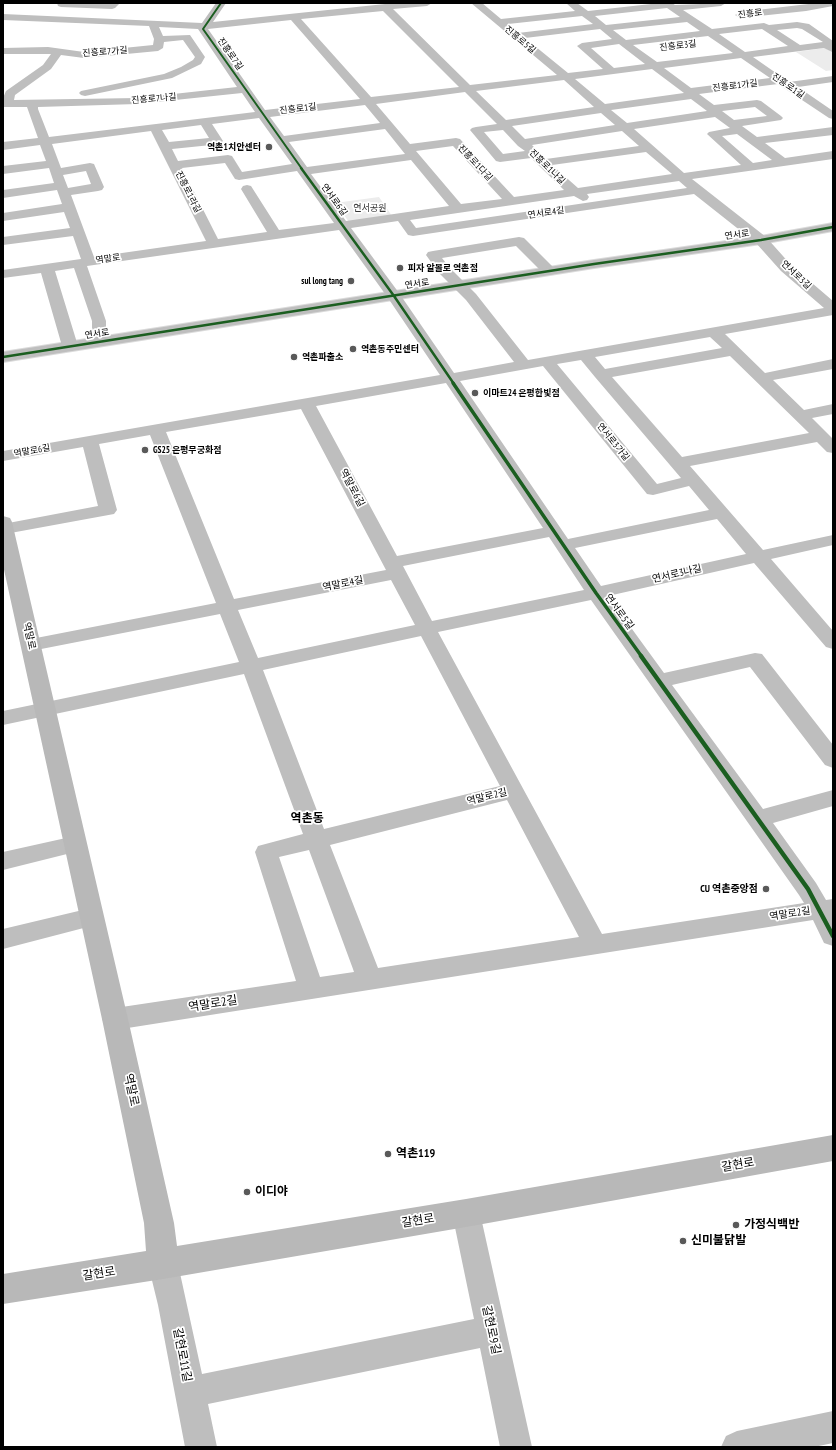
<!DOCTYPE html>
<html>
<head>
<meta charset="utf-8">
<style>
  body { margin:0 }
  #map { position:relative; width:836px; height:1450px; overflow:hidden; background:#fff; font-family:"PT Sans Narrow",sans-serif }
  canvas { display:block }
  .frame { position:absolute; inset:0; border:4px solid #000; pointer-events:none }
</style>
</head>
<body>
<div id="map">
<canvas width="836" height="1450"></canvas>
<div class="frame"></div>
</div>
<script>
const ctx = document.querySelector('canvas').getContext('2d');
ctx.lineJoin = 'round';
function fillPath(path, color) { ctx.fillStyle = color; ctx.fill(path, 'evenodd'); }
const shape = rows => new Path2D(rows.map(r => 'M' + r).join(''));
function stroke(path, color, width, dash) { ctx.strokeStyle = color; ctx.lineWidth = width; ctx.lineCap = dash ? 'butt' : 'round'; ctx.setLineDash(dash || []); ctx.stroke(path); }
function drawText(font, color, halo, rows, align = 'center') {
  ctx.font = font + ' "PT Sans Narrow","Noto Sans KR",sans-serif'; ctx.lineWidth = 3.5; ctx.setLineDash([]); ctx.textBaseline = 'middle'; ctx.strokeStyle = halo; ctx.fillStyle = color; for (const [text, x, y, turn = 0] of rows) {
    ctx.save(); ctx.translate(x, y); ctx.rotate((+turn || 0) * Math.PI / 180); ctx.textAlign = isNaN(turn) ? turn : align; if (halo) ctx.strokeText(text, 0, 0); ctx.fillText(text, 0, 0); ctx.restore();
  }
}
const green = shape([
  [825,48,833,53,833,70,826,71,796,52],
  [379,197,392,216,349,222,335,203]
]);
const street = shape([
  [57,3,120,3,115,8,112,9,61,7,58,6,57,3],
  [216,3,226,3,213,22,385,4,432,3,427,6,393,9,470,85,557,75,471,3,482,3,501,19,575,11,566,3,577,3,588,11,660,3,672,3,675,5,726,3,721,6,683,10,712,29,764,23,769,25,797,22,809,24,833,41,832,52,824,48,753,57,789,82,833,76,833,82,798,87,833,111,833,119,829,118,778,84,699,94,714,105,757,100,761,101,781,116,783,118,781,120,742,126,757,137,833,127,833,135,765,143,785,158,833,151,833,159,692,179,766,237,791,265,833,301,833,315,725,334,765,373,833,359,833,369,773,380,804,410,833,404,833,414,812,418,833,439,833,453,827,452,817,442,690,466,763,550,833,535,833,545,771,559,833,631,833,649,826,647,754,563,608,596,664,673,755,653,762,654,833,745,833,768,825,765,750,667,672,685,763,809,833,790,833,806,773,823,816,883,826,900,833,899,833,946,824,943,813,920,115,1030,106,1027,102,1019,106,1011,115,1008,296,981,255,852,258,846,303,834,244,674,3,725,3,711,239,662,220,614,31,651,24,649,21,645,24,641,31,639,216,603,150,435,99,444,117,510,114,514,5,534,3,534,3,524,98,506,83,447,3,461,3,451,440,375,388,298,339,230,87,266,106,321,106,330,110,341,108,344,103,345,98,344,96,341,92,330,92,321,74,268,55,271,78,346,75,349,70,351,65,349,62,346,41,273,3,278,3,270,81,259,73,236,3,245,3,237,70,228,64,212,3,221,3,213,62,204,57,190,3,198,3,190,54,183,49,168,3,174,3,166,46,161,40,145,3,150,3,142,38,138,27,107,3,107,3,98,6,91,43,65,51,54,3,54,3,48,48,47,84,52,153,45,154,39,149,26,3,20,3,14,202,23,216,3],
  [667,8,680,17,606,25,595,16,667,8],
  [383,11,459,87,371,97,301,19,383,11],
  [582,16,593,24,518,33,508,24,582,16],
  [291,20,360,99,265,110,208,29,291,20],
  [687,22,700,31,626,40,613,30,687,22],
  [159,27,198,29,237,87,137,98,14,100,15,95,51,69,61,55,84,58,158,51,163,48,164,42,183,40,195,57,193,60,181,67,164,74,81,91,79,93,81,95,85,96,172,78,201,64,205,57,190,35,163,36,159,27],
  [797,28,802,29,823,42,800,45,777,30,797,28],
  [600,29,612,39,582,43,577,46,603,69,568,73,525,38,600,29],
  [762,29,788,46,745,52,719,34,762,29],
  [708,36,733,53,657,62,633,45,708,36],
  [619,44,645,64,614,68,591,48,619,44],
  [741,58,770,78,691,88,664,68,741,58],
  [652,69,684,93,605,104,575,79,652,69],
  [564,80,594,107,506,120,476,91,564,80],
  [465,92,497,124,476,127,472,128,470,130,496,161,500,162,531,158,564,190,514,197,460,139,456,138,410,144,376,104,465,92],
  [242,93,255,112,49,137,38,109,38,107,137,104,242,93],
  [691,99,707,111,627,123,611,110,691,99],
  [365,105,380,123,284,136,270,117,365,105],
  [755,107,767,116,734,120,722,111,755,107],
  [601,113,615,125,525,139,512,126,601,113],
  [715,117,730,128,709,132,707,134,741,165,684,173,634,129,715,117],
  [259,118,292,164,242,172,232,156,228,155,178,161,172,149,221,144,223,141,212,124,259,118],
  [201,125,209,138,169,142,162,130,201,125],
  [385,129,405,154,307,167,289,142,385,129],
  [503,130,518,146,525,151,503,154,484,132,503,130],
  [151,131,206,241,94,257,71,195,98,191,102,190,104,187,94,164,90,163,61,168,52,144,151,131],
  [622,131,639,146,546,159,532,145,622,131],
  [737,134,772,160,753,163,722,136,737,134],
  [453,146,502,199,461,204,416,151,453,146],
  [646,152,672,174,578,188,552,165,646,152],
  [411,160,449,206,346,221,311,174,411,160],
  [225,163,235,179,239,180,297,171,334,223,279,230,251,186,247,185,243,186,241,189,267,232,218,239,182,168,225,163],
  [86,171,91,184,68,188,63,175,86,171],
  [679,181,687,188,416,228,410,220,574,196,583,201,587,200,589,197,587,194,679,181],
  [694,194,756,243,781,271,824,308,528,360,476,294,449,267,442,258,516,246,544,274,549,275,554,274,556,271,554,268,524,238,519,237,433,251,428,252,426,255,439,273,466,300,514,362,454,373,399,293,351,228,398,221,408,235,413,236,694,194],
  [710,337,722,348,605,369,595,357,710,337],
  [730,356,809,433,682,457,612,377,730,356],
  [581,360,595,377,681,478,657,484,557,364,581,360],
  [543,366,647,494,653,495,689,486,709,510,568,539,460,381,543,366],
  [446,383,543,528,397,556,316,406,446,383],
  [301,409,386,570,234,599,166,432,301,409],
  [717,519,746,554,601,586,575,548,717,519],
  [549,537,584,590,432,621,403,566,549,537],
  [391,580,415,625,258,658,238,610,391,580],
  [591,600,799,895,804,903,602,934,438,632,591,600],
  [421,636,500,786,324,829,263,670,421,636],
  [507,800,579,937,378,968,330,845,507,800],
  [309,850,353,969,354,972,320,977,279,857,309,850],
  [817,3,833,3,833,6,806,11,740,18,735,15,740,12,817,3],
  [75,836,83,838,86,844,83,850,3,870,3,852,75,836],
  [91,908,99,910,103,917,99,924,3,949,3,929,91,908],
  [466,1200,476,1204,480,1213,532,1447,500,1447,480,1348,208,1404,217,1447,185,1447,158,1305,148,1264,153,1254,163,1250,173,1254,178,1264,202,1374,474,1319,452,1213,456,1204,466,1200],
  [833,1411,833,1443,814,1447,721,1447,726,1436,737,1431,833,1411]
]);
const secondary = shape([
  [3,516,10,518,12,522,128,1019,174,1223,177,1246,466,1199,833,1135,833,1161,466,1227,163,1279,3,1304,3,1274,146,1251,144,1223,102,1019,3,565,3,516]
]);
const primary = shape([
  [833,223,833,231,761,244,594,268,3,362,3,352,594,260,761,236,833,223]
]);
const cyclewayFar3 = shape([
  [221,3,203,29,302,169]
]);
const cyclewayFar2 = shape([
  [301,168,394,296,454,384],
  [3,357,594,264,761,240,833,227]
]);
const cyclewayFar1 = shape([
  [453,383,596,593,642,657]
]);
const cycleway = shape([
  [641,656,808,889,833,936]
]);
const markers = [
  [269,147,4,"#595959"],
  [400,268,4,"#595959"],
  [351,281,4,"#595959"],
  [353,349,4,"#595959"],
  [294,357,4,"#595959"],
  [475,393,4,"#595959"],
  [145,450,4,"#595959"],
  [766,889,4,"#595959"],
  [388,1154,4,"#595959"],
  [247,1192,4,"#595959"],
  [736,1225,4,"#595959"],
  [683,1241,4,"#595959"]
];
const farStreetnames = [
  ["진흥로",750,14,-7],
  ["진흥로5길",520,40,40],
  ["진흥로3길",678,46,-7],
  ["진흥로7가길",105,52,-4],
  ["진흥로7길",230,54,55],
  ["진흥로1가길",735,86,-7],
  ["진흥로1길",788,86,34],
  ["진흥로7나길",154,99,-5],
  ["진흥로1길",298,109,-7],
  ["진흥로1다길",475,163,47],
  ["진흥로1나길",547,167,44],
  ["진흥로1라길",188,192,63],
  ["연서로6길",334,200,54],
  ["연서로4길",546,213,-8],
  ["연서로",737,235,-8],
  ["역말로",108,259,-8],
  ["연서로3길",796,275,43],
  ["연서로",417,284,-9],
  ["연서로",97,334,-9],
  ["연서로3가길",613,442,51],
  ["역말로6길",32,451,-10]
];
const farPoinames = [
  ["역촌1치안센터",261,147,"right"],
  ["피자 알볼로 역촌점",408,268],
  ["sul long tang",343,281,"right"],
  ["역촌동주민센터",361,349],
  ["역촌파출소",302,357],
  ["이마트24 은평한빛점",483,393],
  ["GS25 은평무궁화점",153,450]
];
const farParknames = [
  ["연서공원",370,208]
];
const streetNames = [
  ["역말로6길",352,488,62],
  ["연서로3나길",677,574,-13],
  ["역말로4길",343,584,-11],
  ["연서로5길",619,612,54],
  ["역말로",29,636,78],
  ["역말로2길",487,797,-14],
  ["역말로2길",790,914,-9]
];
const poiNames = [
  ["CU 역촌중앙점",758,889]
];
const quarterNames = [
  ["역촌동",307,819]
];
const nearStreetnames = [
  ["역말로2길",213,1004,-9],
  ["역말로",131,1090,78],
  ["갈현로",738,1165,-10],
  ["갈현로",418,1221,-9],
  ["갈현로",99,1274,-9],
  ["갈현로9길",491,1330,78],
  ["갈현로11길",182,1355,79]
];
const nearPoinames = [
  ["역촌119",396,1154],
  ["이디야",255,1192],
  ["가정식백반",744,1225],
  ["신미불닭발",691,1241]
];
fillPath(green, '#ececec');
stroke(primary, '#dbdbdb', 2);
fillPath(street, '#bebebe');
fillPath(secondary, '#b8b8b8');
fillPath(primary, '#bebebe');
stroke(cyclewayFar3, '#1b5e20', 2);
stroke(cyclewayFar2, '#1b5e20', 2.5);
stroke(cyclewayFar1, '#1b5e20', 3.5);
stroke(cycleway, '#1b5e20', 4.5);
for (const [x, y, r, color] of markers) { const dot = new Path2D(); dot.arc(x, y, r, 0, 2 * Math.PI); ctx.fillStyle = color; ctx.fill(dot); stroke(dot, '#fff', 1.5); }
drawText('9px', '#000', '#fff', farStreetnames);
drawText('bold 9px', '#000', '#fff', farPoinames, 'left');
drawText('9px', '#333', '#fff', farParknames);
drawText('10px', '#000', '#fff', streetNames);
drawText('bold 10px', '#000', '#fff', poiNames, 'right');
drawText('bold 12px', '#000', '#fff', quarterNames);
drawText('12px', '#000', '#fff', nearStreetnames);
drawText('bold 12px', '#000', '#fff', nearPoinames, 'left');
</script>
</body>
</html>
